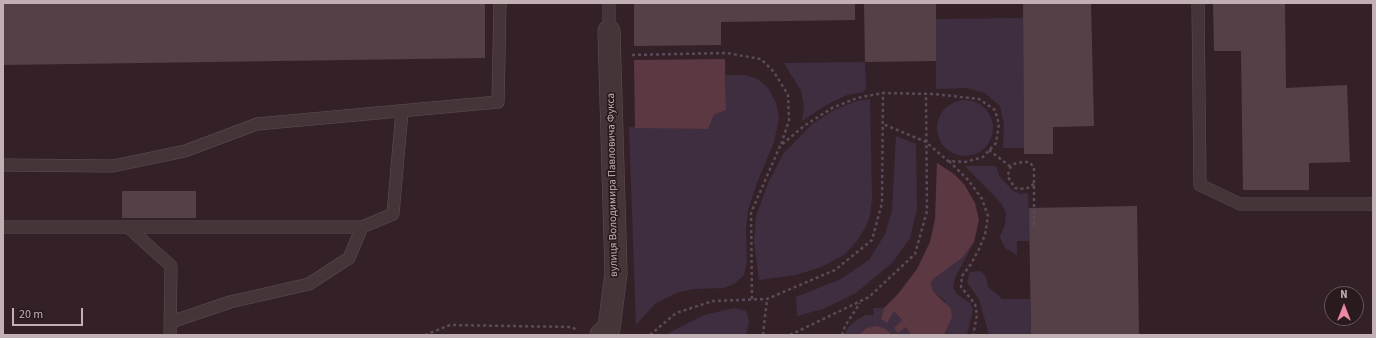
<!DOCTYPE html>
<html>
<head>
<meta charset="utf-8">
<style>
  body { margin:0 }
  #map { position:relative; width:1376px; height:338px; overflow:hidden; background:#342127; font-family:"Source Sans 3",sans-serif }
  canvas { display:block }
  .frame { position:absolute; inset:0; border:4px solid #c1afb4; pointer-events:none }
  .north { position:absolute; left:1324px; top:286px; width:40px; height:40px; box-sizing:border-box; background:#291a1e; border:1px solid #66565a; border-radius:50%; rotate:0deg; font-size:11px; font-weight:700; line-height:16px; text-align:center; color:#c1afb4 }
  .north::after { content:''; display:block; margin:auto; width:14px; height:18px; background:#ec8aa4; clip-path:polygon(50% 0,100% 100%,50% 72%,0 100%) }
  .scale { position:absolute; left:12px; top:308px; width:71px; height:18px; box-sizing:border-box; border:2px solid #c1afb4; border-top:0; padding-left:5px; font-size:12px; line-height:14px; white-space:nowrap; color:#c1afb4; -webkit-text-stroke:3px #291a1e; paint-order:stroke }
</style>
</head>
<body>
<div id="map">
<canvas width="1376" height="338"></canvas>
<div class="frame"></div>
<div class="north">N</div>
<div class="scale">20 m</div>
</div>
<script>
const ctx = document.querySelector('canvas').getContext('2d');
ctx.lineJoin = 'round';
function fillPath(path, color) { ctx.fillStyle = color; ctx.fill(path, 'evenodd'); }
const shape = rows => new Path2D(rows.map(r => 'M' + r).join(''));
function stroke(path, color, width, dash) { ctx.strokeStyle = color; ctx.lineWidth = width; ctx.lineCap = dash ? 'butt' : 'round'; ctx.setLineDash(dash || []); ctx.stroke(path); }
function drawText(font, color, halo, rows, align = 'center') {
  ctx.font = font + ' "Source Sans 3",sans-serif'; ctx.lineWidth = 3.5; ctx.setLineDash([]); ctx.textBaseline = 'middle'; ctx.strokeStyle = halo; ctx.fillStyle = color; for (const [text, x, y, turn = 0] of rows) {
    ctx.save(); ctx.translate(x, y); ctx.rotate((+turn || 0) * Math.PI / 180); ctx.textAlign = isNaN(turn) ? turn : align; if (halo) ctx.strokeText(text, 0, 0); ctx.fillText(text, 0, 0); ctx.restore();
  }
}
const green = shape([
  [1023,18,1024,148,1003,148,1004,124,1000,106,985,93,966,88,936,89,936,19],
  [865,62,866,89,863,92,847,95,826,105,802,121,804,107,801,91,784,63],
  [726,75,745,75,758,79,768,88,776,103,779,118,774,142,757,183,748,210,746,230,747,262,744,275,734,284,724,288,693,289,676,293,655,304,636,325,629,127,708,129,714,115,726,110],
  [870,99,872,199,870,216,865,228,857,241,844,255,821,267,796,275,759,280,754,242,756,216,768,183,783,154,812,124,832,111,856,101],
  '937 128a28 28 0 1 1 56 0a28 28 0 1 1-56 0Z',
  [896,136,916,144,917,209,910,238,893,262,856,293,823,309,797,316,796,297,841,279,869,260,885,234,892,211],
  [965,166,996,166,1000,177,1013,191,1020,194,1028,193,1030,241,1017,241,1017,255,1005,248,1000,237,1005,224,1006,213,1002,204],
  [974,242,955,278,953,287,957,294,970,303,973,310,968,331,966,335,944,335,947,330,945,301,934,292,931,285,933,279,962,258],
  [981,271,986,277,988,287,1002,299,1030,299,1031,335,989,335,979,299,967,282,970,272],
  [734,308,746,311,749,321,746,335,665,335,704,315],
  [873,308,884,308,881,319,894,311,902,320,894,329,907,327,911,335,892,335,886,329,860,333,858,335,844,335,849,326,858,319,866,315,874,315]
]);
const water = shape([
  [725,59,726,110,714,115,708,129,635,128,634,60],
  [937,163,954,174,964,184,975,203,979,220,974,242,962,258,933,279,931,285,934,292,951,309,952,317,944,335,911,335,906,327,898,333,894,328,902,320,894,311,887,323,881,319,884,308,898,294,917,269,930,242,935,219],
  [877,326,886,329,892,335,858,335,867,328]
]);
const building = shape([
  [3,3,485,3,485,58,3,65],
  [634,3,855,3,855,20,721,22,721,45,634,46],
  [864,3,936,3,936,61,865,62],
  [1023,3,1091,3,1094,126,1053,127,1053,154,1024,154],
  [1213,3,1285,3,1286,88,1347,85,1350,162,1309,163,1309,190,1243,190,1241,51,1214,51],
  [122,191,196,191,196,218,122,218],
  [1137,206,1139,335,1031,335,1029,208]
]);
const path = shape([
  [632,55,726,53,761,59,774,72,788,95,789,120,781,145],
  [989,150,1011,167],
  [949,161,969,181,982,199,988,216,985,235,979,249,971,264,962,276,961,287,975,304,977,315,973,335],
  [1034,184,1026,189,1015,188,1008,177,1009,169,1014,164,1022,162,1029,162,1034,167,1034,225],
  [752,299,751,213,780,146,804,126,832,108,857,98,883,93,934,94,979,99,995,110,999,124,996,143,983,157,965,162,948,161,926,142,883,124],
  [425,335,450,325,572,327,578,331],
  [650,335,676,313,713,301,767,299,835,270,872,240,882,203,883,93],
  [763,335,767,299],
  [790,335,869,297,915,254,927,211,926,94],
  [842,335,845,326,860,303]
]);
const service = shape([
  [609,3,609,31],
  [1198,3,1200,185,1240,204,1373,204],
  [3,165,113,166,185,151,257,124,498,102,500,3],
  [3,227,362,227,393,214,402,111],
  [129,228,171,266,170,335],
  [171,322,230,302,309,284,349,258,362,227]
]);
const minor = shape([
  [601,335,609,328,616,273,609,31]
]);
const streetNames = [
  ["вулиця Володимира Павловича Фукса",613,185,-91]
];
fillPath(green, '#3f2e40');
fillPath(water, '#5c3843');
fillPath(building, '#564047');
stroke(service, '#5f4f54', 13);
stroke(minor, '#5f4f54', 23);
stroke(path, '#5b4a57', 2.5, [3, 3]);
stroke(service, '#453539', 12);
stroke(minor, '#453539', 22);
drawText('11px', '#c1afb4', '#291a1e', streetNames);
</script>
</body>
</html>
